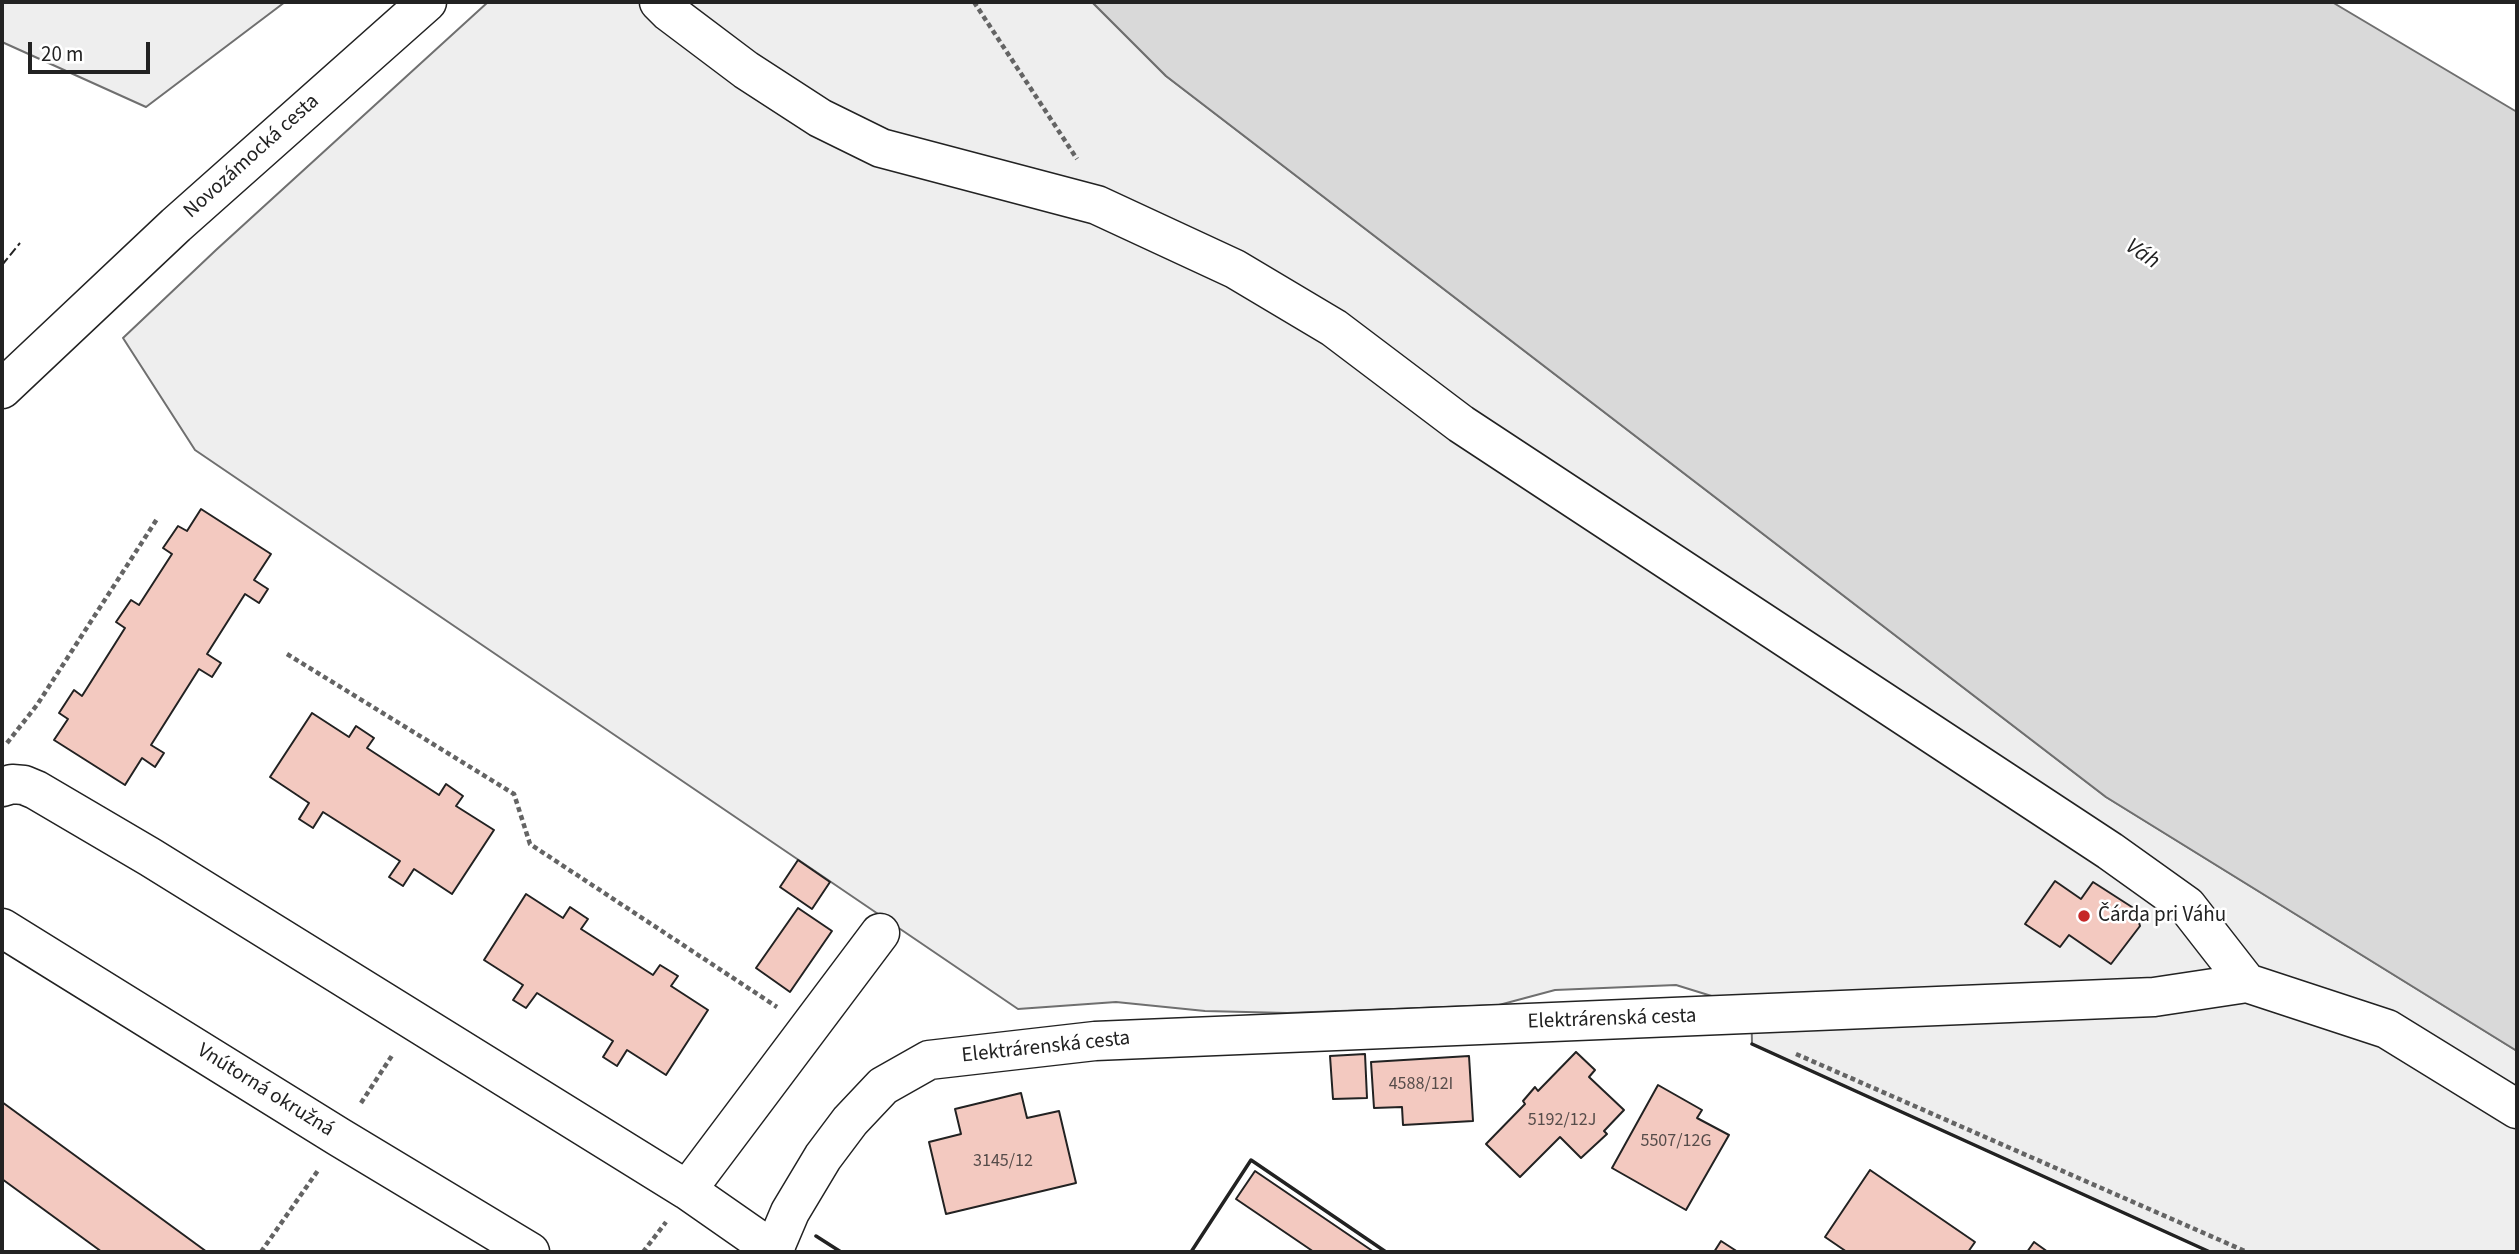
<!DOCTYPE html>
<html>
<head>
<meta charset="utf-8">
<style>
  body { margin:0 }
  #map { position:relative; width:2519px; height:1254px; overflow:hidden; background:#fff; font-family:"Source Sans 3",sans-serif }
  canvas { display:block }
  .frame { position:absolute; inset:0; border:4px solid #222; pointer-events:none }
  .scale { position:absolute; left:28px; top:42px; width:122px; height:32px; box-sizing:border-box; border:4px solid #222; border-top:0; padding-left:9px; font-size:21px; line-height:24px; white-space:nowrap; color:#222; -webkit-text-stroke:5px #fff; paint-order:stroke }
</style>
</head>
<body>
<div id="map">
<canvas width="2519" height="1254"></canvas>
<div class="frame"></div>
<div class="scale">20 m</div>
</div>
<script>
const ctx = document.querySelector('canvas').getContext('2d');
ctx.lineJoin = 'round';
function fillPath(path, color) { ctx.fillStyle = color; ctx.fill(path, 'evenodd'); }
const shape = rows => new Path2D(rows.map(r => 'M' + r).join(''));
function stroke(path, color, width, dash) { ctx.strokeStyle = color; ctx.lineWidth = width; ctx.lineCap = dash ? 'butt' : 'round'; ctx.setLineDash(dash || []); ctx.stroke(path); }
function drawText(font, color, halo, rows, align = 'center') {
  ctx.font = font + ' "Source Sans 3",sans-serif'; ctx.lineWidth = 5; ctx.setLineDash([]); ctx.textBaseline = 'middle'; ctx.strokeStyle = halo; ctx.fillStyle = color; for (const [text, x, y, turn = 0] of rows) {
    ctx.save(); ctx.translate(x, y); ctx.rotate((+turn || 0) * Math.PI / 180); ctx.textAlign = isNaN(turn) ? turn : align; if (halo) ctx.strokeText(text, 0, 0); ctx.fillText(text, 0, 0); ctx.restore();
  }
}
const green = shape([
  [2,2,285,2,146,107,2,42,2,2],
  [488,2,1092,2,1166,76,2106,797,2517,1051,2517,1252,2210,1252,1752,1044,1751,996,1718,998,1676,985,1555,990,1499,1005,1287,1013,1205,1011,1116,1002,1018,1009,195,450,123,338,216,250,488,2]
]);
const water = shape([
  [1092,2,2332,2,2517,112,2517,1051,2106,797,1166,76,1092,2]
]);
const building = shape([
  [201,509,271,554,254,580,268,589,259,603,245,594,207,654,221,663,212,677,199,669,151,745,164,753,155,767,142,758,125,785,54,740,68,719,59,713,74,690,82,696,125,628,116,622,131,600,139,605,172,554,163,548,178,526,187,531,201,509],
  [312,713,349,737,356,726,374,738,367,748,439,795,446,784,463,796,456,806,494,830,452,894,414,869,403,886,389,877,400,861,323,812,313,828,299,819,309,803,270,777,312,713],
  [798,860,830,882,812,909,780,887,798,860],
  [2055,881,2081,899,2093,882,2135,909,2140,926,2111,964,2069,935,2060,947,2025,924,2055,881],
  [526,894,563,918,570,907,588,919,581,929,653,975,660,965,678,976,671,986,708,1010,666,1075,627,1050,617,1066,603,1057,613,1041,537,993,526,1008,513,1000,523,985,484,960,526,894],
  [798,908,832,931,790,992,756,968,798,908],
  [1576,1052,1595,1070,1589,1077,1624,1110,1604,1131,1607,1134,1581,1158,1560,1137,1520,1177,1486,1144,1525,1104,1523,1101,1535,1087,1538,1091,1576,1052],
  [1365,1054,1367,1098,1333,1099,1330,1056,1365,1054],
  [1469,1056,1473,1121,1403,1125,1402,1107,1374,1108,1371,1062,1469,1056],
  [1658,1085,1702,1110,1697,1118,1729,1135,1686,1210,1612,1168,1658,1085],
  [1021,1093,1027,1118,1059,1111,1076,1183,946,1214,929,1142,961,1134,955,1109,1021,1093],
  [2,1102,207,1252,102,1252,2,1179,2,1102],
  [1870,1170,1975,1242,1968,1252,1847,1252,1825,1237,1870,1170],
  [1255,1171,1374,1252,1314,1252,1236,1199,1255,1171],
  [1721,1241,1738,1252,1714,1252,1721,1241],
  [2034,1242,2048,1252,2027,1252,2034,1242]
]);
const path = shape([
  [974,2,1077,159],
  [287,654,514,794,530,844,777,1007],
  [7,743,37,705,157,519],
  [1796,1054,2247,1252],
  [361,1103,393,1054],
  [261,1252,319,1169],
  [643,1252,666,1222]
]);
const minor = shape([
  [659,2,669,12,746,70,820,118,881,148,1097,205,1235,269,1334,328,1461,424,2110,851,2187,906,2247,983],
  [2,787,12,784,24,785,36,790,150,857,687,1190,776,1252],
  [2,928,339,1137,530,1252],
  [687,1190,880,933],
  [773,1252,790,1212,823,1157,850,1121,883,1086,929,1060,1095,1041,2154,997,2247,983,2387,1029,2517,1109]
]);
const major = shape([
  [2,389,176,225,427,2]
]);
const fence = shape([
  [2,265,20,243]
]);
const wall = shape([
  [1752,1044,2210,1252],
  [816,1236,841,1252],
  [1191,1252,1251,1160,1386,1252]
]);
const markers = [
  [2084,916,7,"#c62828"]
];
const numberNames = [
  ["4588/12I",1421,1085],
  ["5192/12J",1562,1121],
  ["5507/12G",1676,1142],
  ["3145/12",1003,1162]
];
const streetNames = [
  ["Novozámocká cesta",252,157,-42],
  ["Elektrárenská cesta",1612,1020,-2],
  ["Elektrárenská cesta",1046,1048,-6],
  ["Vnútorná okružná",265,1091,32]
];
const poiNames = [
  ["Čárda pri Váhu",2098,916]
];
const waterNames = [
  ["Váh",2142,255,34]
];
fillPath(green, '#eee');
stroke(green, '#6f6f6f', 2);
fillPath(water, '#d9d9d9');
stroke(water, '#6f6f6f', 2);
fillPath(building, '#f3c9c0');
stroke(building, '#222', 2);
stroke(minor, '#222', 41);
stroke(major, '#222', 41);
stroke(path, '#646464', 4.5, [5, 3.5]);
stroke(minor, '#fff', 38);
stroke(major, '#fff', 38);
stroke(fence, '#222', 2, [9, 3.5]);
stroke(wall, '#222', 3.5);
for (const [x, y, r, color] of markers) { const dot = new Path2D(); dot.arc(x, y, r, 0, 2 * Math.PI); ctx.fillStyle = color; ctx.fill(dot); stroke(dot, '#fff', 2.5); }
drawText('18px', '#564c4a', null, numberNames);
drawText('21px', '#222', '#fff', streetNames);
drawText('21px', '#222', '#fff', poiNames, 'left');
drawText('italic 23px', '#222', '#fff', waterNames);
</script>
</body>
</html>
